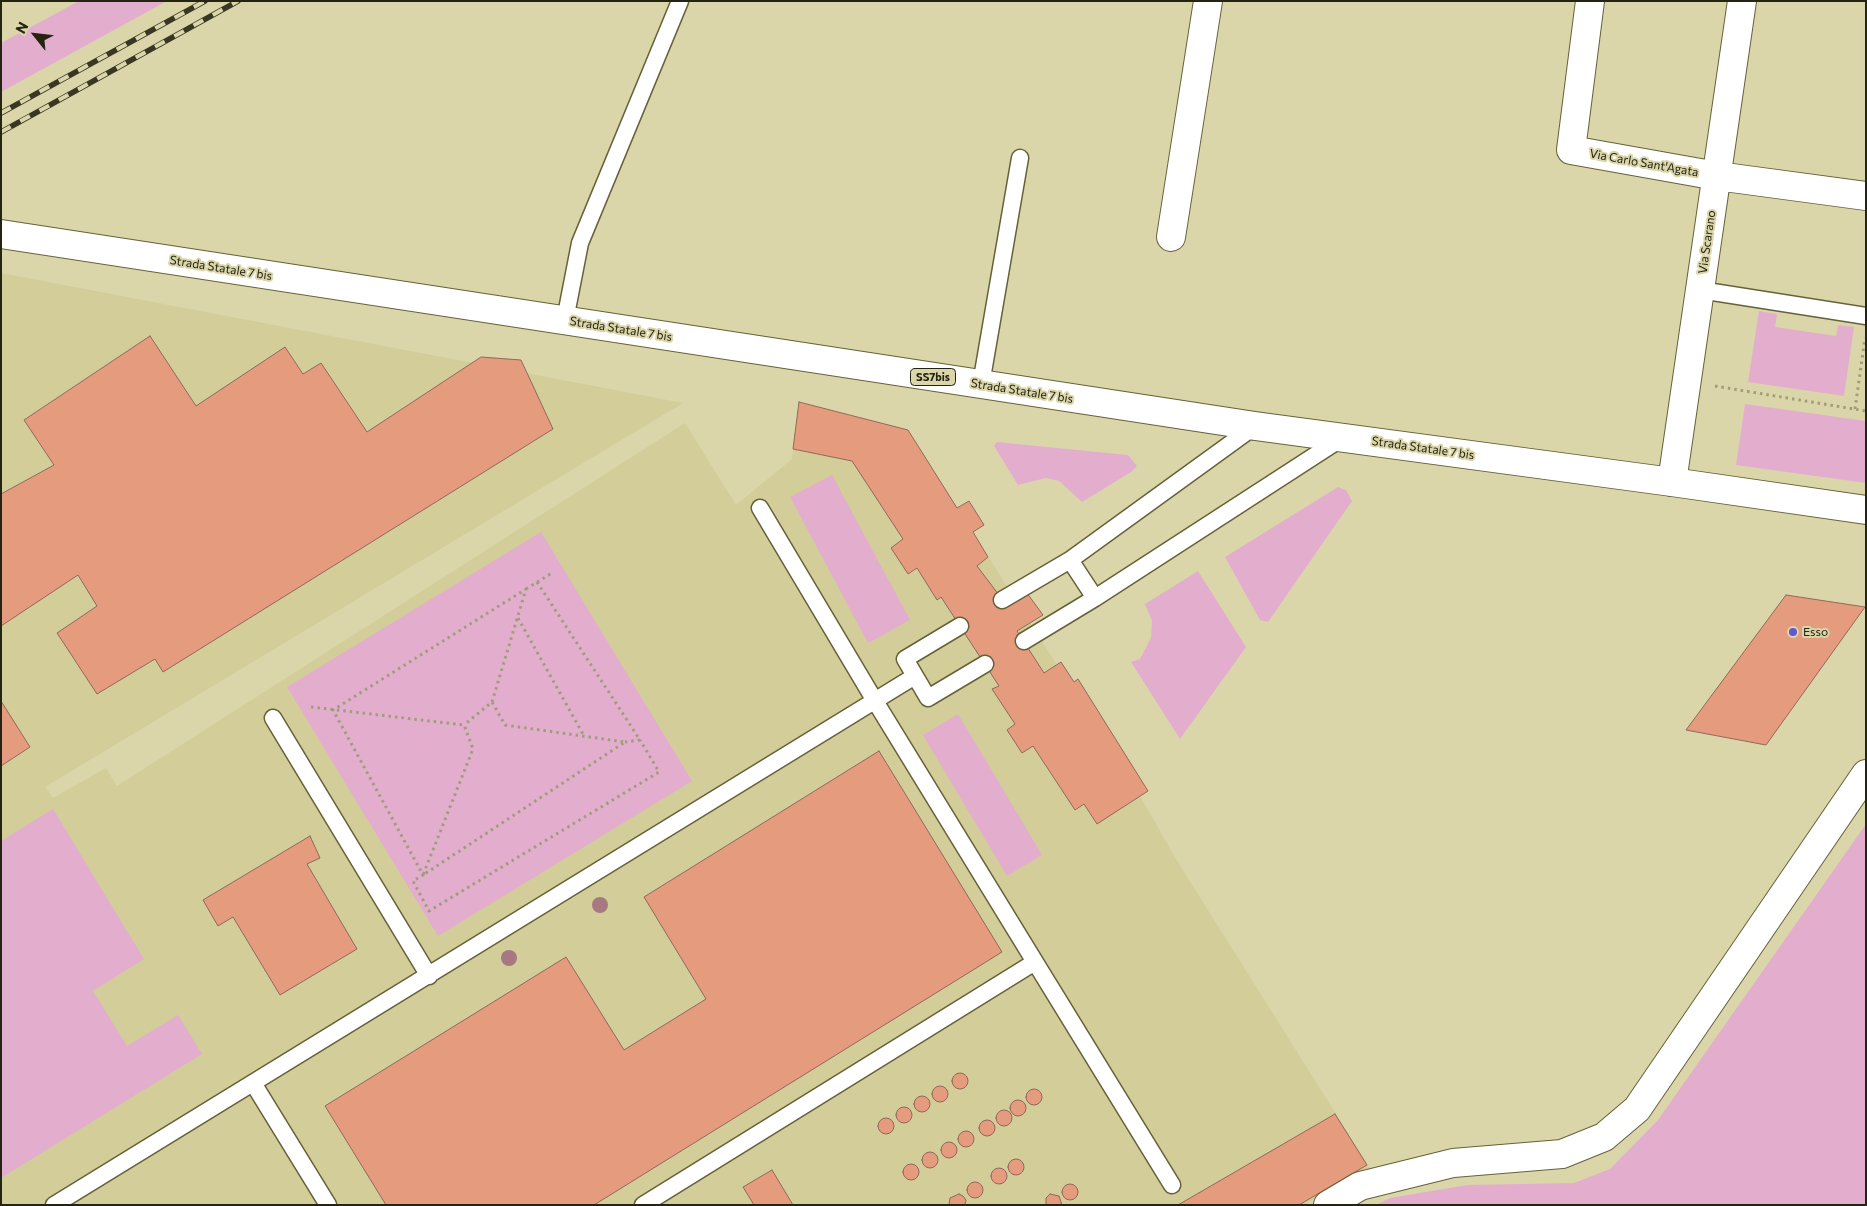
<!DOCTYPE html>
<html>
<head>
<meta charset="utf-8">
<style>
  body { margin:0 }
  #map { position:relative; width:1867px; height:1206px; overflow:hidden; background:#dad6aa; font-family:Commissioner,sans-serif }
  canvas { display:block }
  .frame { position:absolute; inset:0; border:2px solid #252312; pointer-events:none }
  .north { position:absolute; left:10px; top:10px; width:50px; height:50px; -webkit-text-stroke:4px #dad6aa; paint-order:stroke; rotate:299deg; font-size:14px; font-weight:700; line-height:20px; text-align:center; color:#252312 }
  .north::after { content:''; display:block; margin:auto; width:18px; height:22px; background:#252312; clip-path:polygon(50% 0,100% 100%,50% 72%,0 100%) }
</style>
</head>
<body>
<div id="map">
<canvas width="1867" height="1206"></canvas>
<div class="frame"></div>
<div class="north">N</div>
</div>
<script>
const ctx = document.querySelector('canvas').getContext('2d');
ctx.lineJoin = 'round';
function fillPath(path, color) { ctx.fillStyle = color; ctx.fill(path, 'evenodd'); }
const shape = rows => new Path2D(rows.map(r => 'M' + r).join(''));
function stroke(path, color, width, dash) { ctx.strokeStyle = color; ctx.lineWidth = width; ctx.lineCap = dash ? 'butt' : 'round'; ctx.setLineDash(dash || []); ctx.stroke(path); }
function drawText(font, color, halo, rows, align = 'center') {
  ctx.font = font + ' Commissioner,sans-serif'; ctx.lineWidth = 4; ctx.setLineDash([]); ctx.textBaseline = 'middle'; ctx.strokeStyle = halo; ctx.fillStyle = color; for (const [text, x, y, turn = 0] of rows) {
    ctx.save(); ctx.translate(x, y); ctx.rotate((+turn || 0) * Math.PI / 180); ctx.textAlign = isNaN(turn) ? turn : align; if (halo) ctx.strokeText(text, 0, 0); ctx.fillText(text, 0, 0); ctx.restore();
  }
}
const built = shape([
  [1,273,683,403,45,787,53,798,106,768,117,786,685,423,736,505,792,459,799,402,908,430,1140,796,1179,864,1370,1168,1304,1205,1,1205]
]);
const green = shape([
  [79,1,167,1,1,92,1,43],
  [1759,311,1777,314,1775,327,1836,336,1838,325,1854,327,1844,396,1748,382],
  [1745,404,1866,421,1866,483,1736,465],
  [997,442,1128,455,1137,466,1131,472,1082,502,1059,481,1046,478,1018,485,994,446],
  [832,475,910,620,868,643,790,497],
  [1338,487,1346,490,1352,501,1268,622,1260,620,1225,557],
  [541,532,692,781,438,936,287,687],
  [1198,571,1246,647,1180,739,1131,662,1140,659,1151,638,1152,621,1145,604],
  [958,714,1042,855,1007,876,923,735],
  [53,809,144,959,93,991,127,1046,178,1015,202,1054,1,1178,1,841],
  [1866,824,1866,1205,1376,1205,1390,1198,1467,1185,1574,1183,1610,1169,1658,1120]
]);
const building = shape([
  [150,336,196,406,285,347,303,374,321,363,367,432,481,357,521,360,553,429,163,672,155,659,97,694,57,633,97,606,78,575,1,626,1,494,54,465,24,420,150,336],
  [799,402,908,430,957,508,969,501,984,525,973,532,988,557,977,566,1005,603,1024,589,1043,615,1017,631,1044,673,1061,662,1074,682,1078,679,1148,791,1097,824,1084,804,1075,810,1033,746,1022,753,1007,730,1015,724,992,689,999,686,941,597,937,600,917,568,908,574,891,548,903,539,852,461,793,449,799,402],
  [1786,595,1865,607,1766,745,1686,730,1786,595],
  [1,701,30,747,1,766,1,701],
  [879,751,1002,952,594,1205,386,1205,325,1106,566,957,624,1050,706,999,644,897,879,751],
  [310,836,320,858,307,864,357,949,280,995,233,917,218,926,203,900,310,836],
  '952 1081a8 8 0 1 1 16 0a8 8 0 1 1-16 0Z',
  '932 1094a8 8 0 1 1 16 0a8 8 0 1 1-16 0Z',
  '1026 1097a8 8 0 1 1 16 0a8 8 0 1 1-16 0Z',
  '914 1104a8 8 0 1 1 16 0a8 8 0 1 1-16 0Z',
  '1010 1108a8 8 0 1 1 16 0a8 8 0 1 1-16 0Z',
  '896 1115a8 8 0 1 1 16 0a8 8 0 1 1-16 0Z',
  '996 1118a8 8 0 1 1 16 0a8 8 0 1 1-16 0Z',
  [1335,1114,1367,1165,1299,1205,1178,1205,1335,1114],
  '878 1126a8 8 0 1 1 16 0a8 8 0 1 1-16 0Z',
  '979 1128a8 8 0 1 1 16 0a8 8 0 1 1-16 0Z',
  '958 1139a8 8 0 1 1 16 0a8 8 0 1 1-16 0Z',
  '941 1150a8 8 0 1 1 16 0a8 8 0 1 1-16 0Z',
  '922 1160a8 8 0 1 1 16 0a8 8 0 1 1-16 0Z',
  '1008 1167a8 8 0 1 1 16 0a8 8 0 1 1-16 0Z',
  '903 1172a8 8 0 1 1 16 0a8 8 0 1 1-16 0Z',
  '991 1176a8 8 0 1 1 16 0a8 8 0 1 1-16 0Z',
  [772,1170,793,1205,754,1205,743,1187,772,1170],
  '967 1190a8 8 0 1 1 16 0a8 8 0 1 1-16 0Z',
  '1062 1192a8 8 0 1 1 16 0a8 8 0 1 1-16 0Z',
  [959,1194,963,1196,966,1200,965,1205,949,1205,950,1198,959,1194],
  [1050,1194,1059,1196,1062,1205,1046,1205,1046,1198,1050,1194]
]);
const path = shape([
  [1715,386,1866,411],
  [1855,409,1865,338],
  [537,582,640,740,625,742],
  [526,589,552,573],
  [518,618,584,736],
  [492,702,526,589,333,710,423,875,413,881,429,911,659,772,640,740],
  [311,707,464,725,473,749,423,875,625,742,505,725,492,702,464,725]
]);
const lane = shape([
  [1700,290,1866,316],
  [565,320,580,243,680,1],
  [981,384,1020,158],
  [1255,426,1070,560,1095,598,1342,438],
  [760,508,875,701,1035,962],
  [1002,600,1070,560],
  [960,626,905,659,928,698,985,664],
  [1024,641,1095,598],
  [273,718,429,976],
  [253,1083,328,1205],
  [54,1205,915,676],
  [643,1205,1035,962,1172,1185]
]);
const street = shape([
  [1590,1,1571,150,1717,176,1866,196],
  [1171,237,1208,1],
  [1672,482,1742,1],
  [1328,1205,1360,1186,1453,1163,1562,1154,1604,1137,1637,1109,1866,774]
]);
const primary = shape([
  [1,234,1255,426,1672,482,1866,510]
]);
const rail = shape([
  [1,113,205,1],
  [1,132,238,1]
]);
const trees = [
  [600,905],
  [509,958]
];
const markers = [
  [1793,632,5,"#6258d1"]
];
const shields = [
  [933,377,45]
];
const shieldNames = [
  ["SS7bis",933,377]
];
const streetNames = [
  ["Via Carlo Sant'Agata",1644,163,10],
  ["Via Scarano",1707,242,-82],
  ["Strada Statale 7 bis",221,268,9],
  ["Strada Statale 7 bis",621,329,9],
  ["Strada Statale 7 bis",1022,391,9],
  ["Strada Statale 7 bis",1423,448,8]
];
const poiNames = [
  ["Esso",1803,632]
];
fillPath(built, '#d2cd99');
fillPath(green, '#e3aece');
fillPath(building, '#e59b7e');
stroke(building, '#916959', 1);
stroke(lane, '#666139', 19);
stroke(street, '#666139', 30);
stroke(primary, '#666139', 30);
stroke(path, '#a19d7a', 3, [2.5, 4]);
stroke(lane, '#fff', 16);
stroke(street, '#fff', 28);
stroke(primary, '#fff', 28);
stroke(rail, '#393723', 5.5);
stroke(rail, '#dad6aa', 4, [11]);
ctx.fillStyle = '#a57882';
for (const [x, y] of trees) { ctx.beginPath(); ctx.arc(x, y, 8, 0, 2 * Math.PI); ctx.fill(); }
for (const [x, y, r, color] of markers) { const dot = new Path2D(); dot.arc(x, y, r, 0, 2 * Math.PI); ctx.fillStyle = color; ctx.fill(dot); stroke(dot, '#dad6aa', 2); }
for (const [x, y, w] of shields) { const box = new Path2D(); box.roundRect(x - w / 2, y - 8.5, w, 17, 4); ctx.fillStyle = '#dad6aa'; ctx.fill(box); stroke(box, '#252312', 1); }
drawText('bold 11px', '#252312', null, shieldNames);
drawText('12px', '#252312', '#dad6aa', streetNames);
drawText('12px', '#252312', '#dad6aa', poiNames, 'left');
</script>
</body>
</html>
